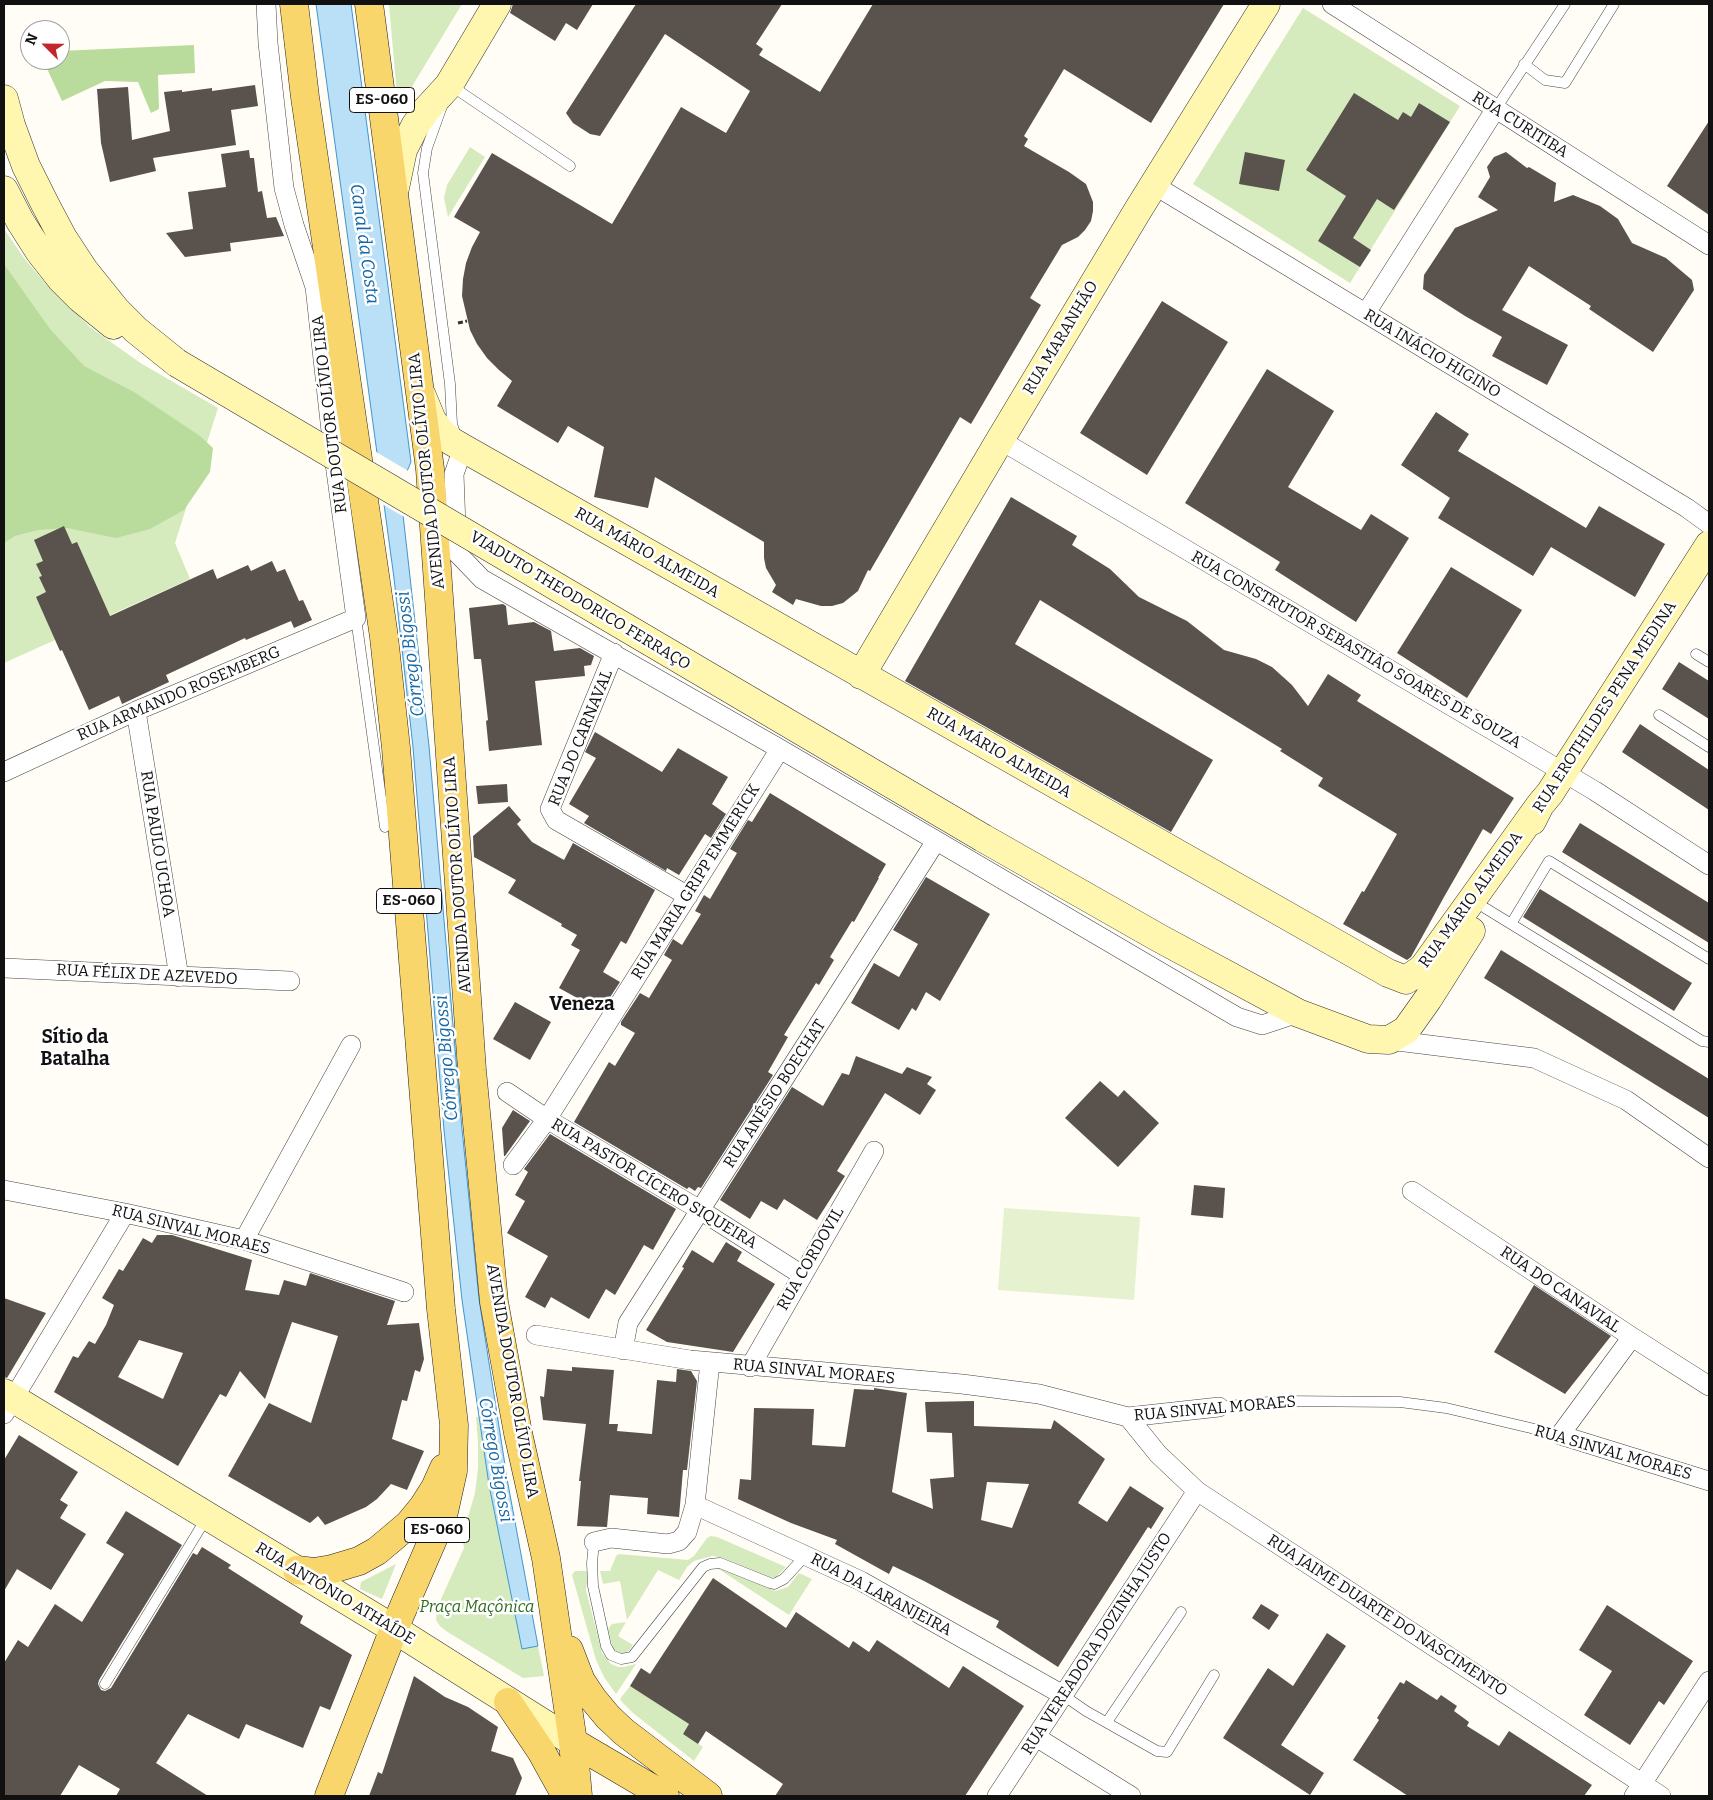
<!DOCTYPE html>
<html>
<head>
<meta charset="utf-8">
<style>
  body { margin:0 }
  #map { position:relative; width:1713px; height:1800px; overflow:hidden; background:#fffdf5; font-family:Bitter,serif }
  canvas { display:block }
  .frame { position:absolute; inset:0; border:5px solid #111; pointer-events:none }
  .north { position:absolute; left:20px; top:20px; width:50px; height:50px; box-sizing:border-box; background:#fff; border:1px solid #a0a0a0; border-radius:50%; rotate:293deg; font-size:14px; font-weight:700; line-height:20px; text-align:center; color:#111 }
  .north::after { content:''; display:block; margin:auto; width:18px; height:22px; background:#c4262e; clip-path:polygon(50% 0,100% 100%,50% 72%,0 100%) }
</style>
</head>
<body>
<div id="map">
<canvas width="1713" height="1800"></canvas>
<div class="frame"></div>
<div class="north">N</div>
</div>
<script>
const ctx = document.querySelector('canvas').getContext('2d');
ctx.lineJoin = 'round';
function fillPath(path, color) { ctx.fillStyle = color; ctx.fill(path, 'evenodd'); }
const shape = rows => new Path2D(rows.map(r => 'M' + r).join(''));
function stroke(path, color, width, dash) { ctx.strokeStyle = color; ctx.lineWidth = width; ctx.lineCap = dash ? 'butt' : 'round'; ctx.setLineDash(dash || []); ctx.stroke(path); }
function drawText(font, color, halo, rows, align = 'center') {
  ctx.font = font + ' Bitter,serif'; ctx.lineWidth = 5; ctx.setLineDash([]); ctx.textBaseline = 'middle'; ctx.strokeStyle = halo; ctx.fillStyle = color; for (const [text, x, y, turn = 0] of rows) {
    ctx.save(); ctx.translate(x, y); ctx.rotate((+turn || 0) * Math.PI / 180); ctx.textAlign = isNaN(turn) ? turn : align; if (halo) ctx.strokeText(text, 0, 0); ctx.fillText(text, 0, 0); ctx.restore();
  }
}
const green = shape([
  [389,4,462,4,405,98,397,95],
  [1303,8,1460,106,1350,283,1193,184],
  [470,147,485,157,448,217,444,198,447,185],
  [4,229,24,258,45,283,91,328,142,364,218,408,175,543,190,579,4,663],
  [476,1417,479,1417,489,1485,522,1648,538,1646,544,1676,523,1678,446,1631,440,1626,436,1620,437,1608,464,1548,462,1537,475,1493,478,1468,478,1442],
  [711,1536,717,1537,786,1567,776,1577,770,1578,723,1558,712,1556,694,1561,687,1567,679,1580,658,1570,627,1620,620,1581,603,1584,600,1571,610,1571,616,1556,619,1554,688,1560,694,1556,707,1538],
  [396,1564,382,1599,360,1589,361,1582],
  [721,1567,775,1591,788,1587,799,1573,812,1579,789,1615,717,1568],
  [575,1571,588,1571,586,1590,602,1653,611,1664,618,1667,624,1667,636,1664,616,1694,604,1677,596,1660,572,1575],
  [626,1622,618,1636,633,1645,629,1651,621,1654,615,1651,613,1648,608,1629,612,1624],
  [630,1686,689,1724,683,1734,703,1747,694,1761,633,1713,622,1702,620,1699]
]);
const forest = shape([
  [194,45,195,73,158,75,159,109,151,113,138,82,105,81,62,101,43,60,60,60,60,51],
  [4,264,50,329,84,366,134,392,200,436,213,448,210,472,184,510,150,529,116,538,67,528,38,530,15,536,4,543]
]);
const pitch = shape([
  [1004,1208,1140,1217,1134,1300,998,1290]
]);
const water = shape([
  [316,4,351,4,411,462,400,488,429,746,462,1129,479,1299,508,1484,538,1646,522,1649,489,1485,462,1300,444,1130,413,747,394,578,316,4]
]);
const pier = shape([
  [373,450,410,472,403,489,406,518,380,503]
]);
const building = shape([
  [513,4,593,4,577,30,566,23,555,41,510,13],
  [636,4,782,4,756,44,763,49,759,55,820,92,873,4,1224,4,1151,123,1064,69,1024,136,1028,139,1024,146,1069,172,1086,184,1093,202,1093,211,1091,221,1085,230,1078,237,1062,245,1030,298,1041,305,971,424,960,417,870,571,868,570,858,591,843,603,832,606,821,606,796,599,793,605,772,592,776,585,766,568,764,558,764,542,655,477,648,508,594,497,604,447,568,426,558,443,497,406,512,381,499,370,487,358,477,344,470,330,462,296,463,279,466,263,472,247,480,232,454,217,492,153,612,224,681,107,726,133,750,91,665,34,600,136,590,134,573,123,566,113],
  [255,85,258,106,231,110,236,145,153,158,156,171,110,182,101,143,97,89,128,87,132,140,170,131,164,92,182,90,182,92,212,88,212,91],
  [1354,93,1398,120,1403,112,1411,117,1419,103,1450,122,1394,210,1377,199,1353,238,1371,250,1360,267,1318,241,1346,196,1306,170],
  [1709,121,1709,215,1667,186],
  [249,150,250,158,254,158,258,192,262,191,267,218,276,217,284,236,230,243,231,251,185,257,166,233,193,229,188,192,226,187,221,154],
  [1245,152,1285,160,1279,191,1239,184],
  [1506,152,1527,168,1529,167,1556,183,1554,202,1573,195,1600,206,1618,219,1632,243,1666,258,1692,280,1694,290,1653,352,1589,309,1591,306,1529,266,1502,310,1568,345,1547,385,1492,356,1502,337,1465,316,1423,289,1424,275,1455,228,1498,210,1478,197,1490,177,1487,167,1494,157],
  [1162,301,1228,342,1147,475,1080,433],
  [1267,369,1334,411,1288,487,1361,530,1371,514,1409,538,1356,622,1275,570,1280,562,1185,503],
  [1436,412,1469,434,1458,451,1586,528,1599,506,1665,544,1635,597,1551,547,1533,576,1438,518,1450,498,1401,465],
  [1011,497,1077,536,1072,545,1110,569,1139,597,1187,621,1224,650,1256,659,1272,667,1292,685,1308,706,1328,674,1361,695,1357,701,1514,798,1491,834,1483,829,1444,897,1411,957,1407,960,1343,924,1362,891,1364,892,1397,834,1318,786,1323,778,1280,751,1282,749,1040,600,1015,644,1213,760,1171,832,905,681],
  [64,526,72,544,77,542,110,616,213,569,217,579,248,565,251,571,272,561,277,572,285,569,299,601,303,600,312,620,294,628,291,621,246,640,245,638,166,675,169,682,122,704,119,696,89,710,62,650,60,651,36,597,46,592,39,577,42,576,36,564,43,561,34,540],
  [1451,567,1522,610,1467,698,1397,653],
  [503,604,506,606,508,625,534,622,551,631,554,651,580,648,594,656,591,665,584,666,585,676,535,681,542,745,489,751,486,721,488,720,481,659,474,659,469,608],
  [1679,662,1709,681,1709,719,1662,689],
  [1640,724,1709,770,1709,810,1622,752],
  [595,732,662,772,678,748,728,777,712,804,726,814,711,838,705,834,679,875,667,868,666,871,584,823,589,816,569,804,596,758,585,752],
  [507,784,508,802,478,804,476,786],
  [770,793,886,864,878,878,879,878,854,922,852,921,830,957,834,960,819,985,816,983,784,1035,788,1037,768,1072,773,1075,701,1188,698,1187,695,1191,689,1187,687,1189,574,1122,609,1062,615,1066,635,1033,621,1025,621,1022,640,993,649,998,672,960,664,955,673,939,682,945,701,914,695,911,704,895,710,899,737,853,730,849,748,820,752,822],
  [509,806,521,820,517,824,532,842,564,860,573,843,655,890,626,944,621,941,603,972,620,982,601,1011,559,988,580,950,571,945,577,935,561,926,562,924,508,893,516,880,474,857,473,836],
  [1580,823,1709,903,1709,943,1562,852],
  [926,877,990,914,940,1001,926,992,916,1011,912,1008,899,1030,851,1003,874,963,899,977,918,944,893,930],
  [1540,889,1692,983,1674,1011,1523,917],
  [1501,950,1709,1079,1709,1118,1484,978],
  [515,1002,551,1022,530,1060,493,1039],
  [856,1056,902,1074,907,1067,932,1077,927,1084,936,1090,920,1115,885,1093,837,1171,845,1176,817,1220,784,1199,777,1210,761,1201,750,1219,720,1200,792,1087,823,1106,842,1073,849,1075],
  [1100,1081,1118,1097,1124,1090,1159,1123,1118,1167,1065,1118],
  [513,1110,530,1121,505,1156,504,1156,502,1128],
  [550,1134,676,1209,653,1250,644,1245,615,1295,606,1289,589,1319,551,1297,545,1308,525,1297,548,1256,507,1233,525,1201,515,1195,528,1172,524,1169],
  [1194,1185,1225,1188,1223,1218,1191,1215],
  [157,1235,172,1235,252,1260,245,1290,279,1295,284,1280,306,1286,310,1273,395,1301,387,1325,419,1323,424,1359,420,1372,415,1370,407,1401,402,1400,392,1439,424,1451,407,1490,391,1484,377,1499,366,1507,325,1525,318,1516,310,1523,228,1476,269,1403,311,1423,338,1336,292,1322,265,1399,240,1371,226,1397,220,1394,178,1466,54,1392,73,1356,78,1358,89,1341,95,1344,106,1325,114,1305,102,1298,119,1269,123,1271,143,1238,152,1243],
  [139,1340,183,1353,163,1399,118,1377],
  [726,1242,742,1252,737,1261,775,1284,733,1352,667,1342,646,1330,684,1268,682,1267,692,1250,713,1263],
  [1534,1285,1611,1336,1565,1394,1494,1352],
  [4,1298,46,1313,7,1378,4,1377],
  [572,1367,614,1370,609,1424,618,1424,617,1431,652,1434,657,1380,676,1382,677,1369,691,1371,697,1381,687,1470,683,1470,679,1517,647,1514,648,1498,610,1495,607,1527,577,1526,581,1481,579,1481,586,1424,543,1420,540,1396,544,1397,547,1369,572,1371],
  [874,1388,907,1393,892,1492,933,1509,930,1479,954,1477,952,1433,927,1432,925,1402,974,1401,974,1426,1051,1429,1054,1420,1105,1459,1078,1503,1107,1522,1130,1486,1164,1508,1151,1529,1148,1527,1058,1667,996,1627,999,1621,924,1581,893,1566,889,1574,835,1544,837,1540,791,1523,738,1499,740,1479,751,1480,754,1408,814,1409,812,1445,845,1447,854,1389,874,1390],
  [987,1482,1029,1484,1012,1528,981,1520],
  [19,1435,78,1472,60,1500,68,1505,60,1518,86,1534,51,1590,17,1569,4,1591,4,1460],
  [126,1511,182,1545,99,1680,98,1684,101,1690,105,1691,111,1688,193,1553,197,1555,202,1547,231,1565,228,1568,303,1616,300,1623,352,1655,330,1710,320,1706,303,1748,246,1724,239,1739,188,1714,156,1763,208,1796,116,1796,120,1789,79,1765,60,1796,4,1796,4,1663,18,1640,28,1647,55,1604,82,1622,124,1554,106,1543],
  [713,1578,786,1628,796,1612,849,1648,853,1641,869,1652,877,1640,949,1688,963,1666,1024,1706,965,1796,775,1796,783,1784,706,1731,698,1744,683,1734,689,1724,630,1686,641,1668,650,1674],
  [1261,1604,1279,1615,1269,1630,1252,1618],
  [1607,1605,1693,1661,1664,1705,1659,1701,1630,1745,1584,1715,1612,1671,1579,1650],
  [1327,1633,1346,1646,1281,1745,1324,1773,1310,1795,1223,1738,1268,1668,1293,1686],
  [414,1676,445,1697,468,1707,498,1727,491,1751,513,1758,522,1778,515,1796,369,1796,378,1772,382,1774],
  [1406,1680,1437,1700,1441,1695,1457,1706,1454,1711,1469,1722,1467,1726,1499,1746,1509,1731,1592,1785,1584,1796,1408,1796,1353,1760,1379,1720,1377,1718,1400,1682,1404,1684]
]);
const path = shape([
  [458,323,467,321]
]);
const lane = shape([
  [1524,64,1545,80,1565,83,1614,4],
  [450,85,570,166],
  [442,106,427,148,423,173,450,384,452,424,456,436],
  [1495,110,1565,4],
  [356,618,385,827],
  [1696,654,1709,662],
  [1659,715,1709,747],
  [1485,908,1702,1041,1709,1042],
  [1511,924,1549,861,1709,959],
  [1219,1407,1279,1401,1400,1402,1446,1408,1560,1435],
  [594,1542,592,1563,593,1586,606,1646,611,1655,621,1659,632,1657,703,1567,710,1564,720,1563,770,1583,774,1584,784,1579,806,1555],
  [105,1684,207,1517],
  [1063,1695,1086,1711,1157,1751,1167,1752,1214,1675],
  [1107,1722,1181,1612]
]);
const street = shape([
  [1332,4,1709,245],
  [1154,185,1687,508,1709,524],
  [1366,313,1495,110],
  [1000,440,1536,756,1595,791,1709,865],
  [463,448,454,474,457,553,482,579,780,749,1237,1017,1262,1025,1298,1013],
  [614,653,550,809,556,820,688,896],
  [136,711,179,977],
  [4,772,136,711,356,618,333,449,315,287,294,225,284,188,268,43,266,4],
  [4,968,290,981],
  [1389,1040,1534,1058,1626,1100,1709,1158],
  [507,1092,547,1119,700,1210,802,1275],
  [513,1165,547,1119,780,749],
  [4,1190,125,1213,244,1240,404,1292],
  [1412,1191,1632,1337,1709,1386],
  [244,1240,351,1045],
  [536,1335,690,1360,962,1384,1039,1394,1128,1417,1219,1407],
  [1632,1337,1560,1435,1709,1481],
  [623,1350,628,1323,936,841],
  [750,1367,874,1151],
  [4,1414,125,1213],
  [1128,1417,1158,1454,1197,1491,1661,1796],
  [695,1505,861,1581,1063,1695],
  [594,1542,611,1538,668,1544,679,1541,687,1532,695,1505,710,1362],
  [1036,1737,1131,1796],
  [997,1796,1197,1491],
  [1634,1796,1709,1681]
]);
const secondary = shape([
  [4,99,11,125,26,166,45,204,63,238,84,270,117,311,136,330,177,363],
  [395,188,403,150,415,126,426,110,449,85,497,4],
  [4,190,20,221,39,251,61,279,81,299,113,325],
  [422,396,432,420,440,431,451,441,463,448,1388,973,1406,980,1423,968,1540,805],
  [861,675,1000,440,1138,210,1266,4],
  [1532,821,1540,805,1550,793,1709,545],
  [983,838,1159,938,1298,1013,1368,1039,1389,1040,1406,1030,1428,999,1471,931],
  [4,1393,394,1629,573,1742]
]);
const primary = shape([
  [294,4,305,97,384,637,396,748,441,1309,454,1425,453,1471,443,1516,394,1629,329,1796],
  [369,4,430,469,472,1070,494,1302,518,1433,546,1558,573,1742,578,1796],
  [297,1570,314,1572,332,1569,359,1561,377,1551,409,1524,423,1507,435,1488,444,1468],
  [569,1650,581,1681,593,1699,608,1717,624,1732,708,1796],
  [508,1702,541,1751,566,1796],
  [573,1742,665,1796]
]);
const secondaryBridge = shape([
  [177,363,983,838]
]);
const shields = [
  [382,100,65],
  [409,901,65],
  [437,1530,65]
];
const shieldNames = [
  ["ES-060",382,100],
  ["ES-060",409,901],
  ["ES-060",437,1530]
];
const streetNames = [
  ["RUA CURITIBA",1520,125,32],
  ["RUA MARANHÃO",1061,338,-59],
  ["RUA INÁCIO HIGINO",1432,354,31],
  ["RUA DOUTOR OLÍVIO LIRA",330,414,-97],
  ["AVENIDA DOUTOR OLÍVIO LIRA",427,471,-96],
  ["RUA MÁRIO ALMEIDA",647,553,30],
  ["VIADUTO THEODORICO FERRAÇO",580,601,31],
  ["RUA CONSTRUTOR SEBASTIÃO SOARES DE SOUZA",1356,650,30],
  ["RUA ARMANDO ROSEMBERG",179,694,-23],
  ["RUA EROTHILDES PENA MEDINA",1605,707,-57],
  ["RUA DO CARNAVAL",581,738,-68],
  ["RUA MÁRIO ALMEIDA",999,753,30],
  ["RUA PAULO UCHOA",157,844,81],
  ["AVENIDA DOUTOR OLÍVIO LIRA",458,875,-94],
  ["RUA MARIA GRIPP EMMERICK",696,882,-58],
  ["RUA MÁRIO ALMEIDA",1471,900,-54],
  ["RUA FÉLIX DE AZEVEDO",147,975,3],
  ["RUA ANÉSIO BOECHAT",775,1094,-57],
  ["RUA PASTOR CÍCERO SIQUEIRA",654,1184,31],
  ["RUA SINVAL MORAES",191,1230,14],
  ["RUA CORDOVIL",811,1259,-60],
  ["RUA DO CANAVIAL",1560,1290,34],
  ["RUA SINVAL MORAES",814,1372,5],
  ["AVENIDA DOUTOR OLÍVIO LIRA",512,1381,80],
  ["RUA SINVAL MORAES",1215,1409,-5],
  ["RUA SINVAL MORAES",1613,1453,16],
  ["RUA ANTÔNIO ATHAÍDE",335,1594,31],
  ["RUA DA LARANJEIRA",881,1595,28],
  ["RUA JAIME DUARTE DO NASCIMENTO",1387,1616,33],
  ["RUA VEREADORA DOZINHA JUSTO",1097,1644,-57]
];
const parkNames = [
  ["Praça Maçônica",477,1608]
];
const waterNames = [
  ["Canal da Costa",364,244,82],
  ["Córrego Bigossi",411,654,-97],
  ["Córrego Bigossi",447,1058,-95],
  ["Córrego Bigossi",495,1460,80]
];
const quarterNames = [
  ["Veneza",582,1005],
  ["Sítio da",75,1038],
  ["Batalha",75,1060]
];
fillPath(green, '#d5ebbd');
fillPath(forest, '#b9dc9c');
fillPath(pitch, '#e6f2cf');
fillPath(water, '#b9e0f7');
stroke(water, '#3f96cf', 1);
fillPath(pier, '#fffdf5');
fillPath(building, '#5a524d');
stroke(lane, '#444', 11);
stroke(street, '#444', 20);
stroke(secondary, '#333', 29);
stroke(primary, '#222', 29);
stroke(path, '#333', 3, [5, 2.5]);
stroke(lane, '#fff', 10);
stroke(street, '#fff', 19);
stroke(secondary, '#fff6b0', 28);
stroke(primary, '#f9d66b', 28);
stroke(secondaryBridge, '#333', 29, []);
stroke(secondaryBridge, '#fff6b0', 28);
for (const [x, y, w] of shields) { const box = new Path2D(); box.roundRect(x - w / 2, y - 12.5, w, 25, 4); ctx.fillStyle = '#fff'; ctx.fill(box); stroke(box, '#111', 1); }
drawText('bold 15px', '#111', null, shieldNames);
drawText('16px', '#111', '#fff', streetNames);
drawText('italic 16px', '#2f6b1f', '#fff', parkNames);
drawText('italic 18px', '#1768a6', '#fff', waterNames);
drawText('bold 19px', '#111', '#fff', quarterNames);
</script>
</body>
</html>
